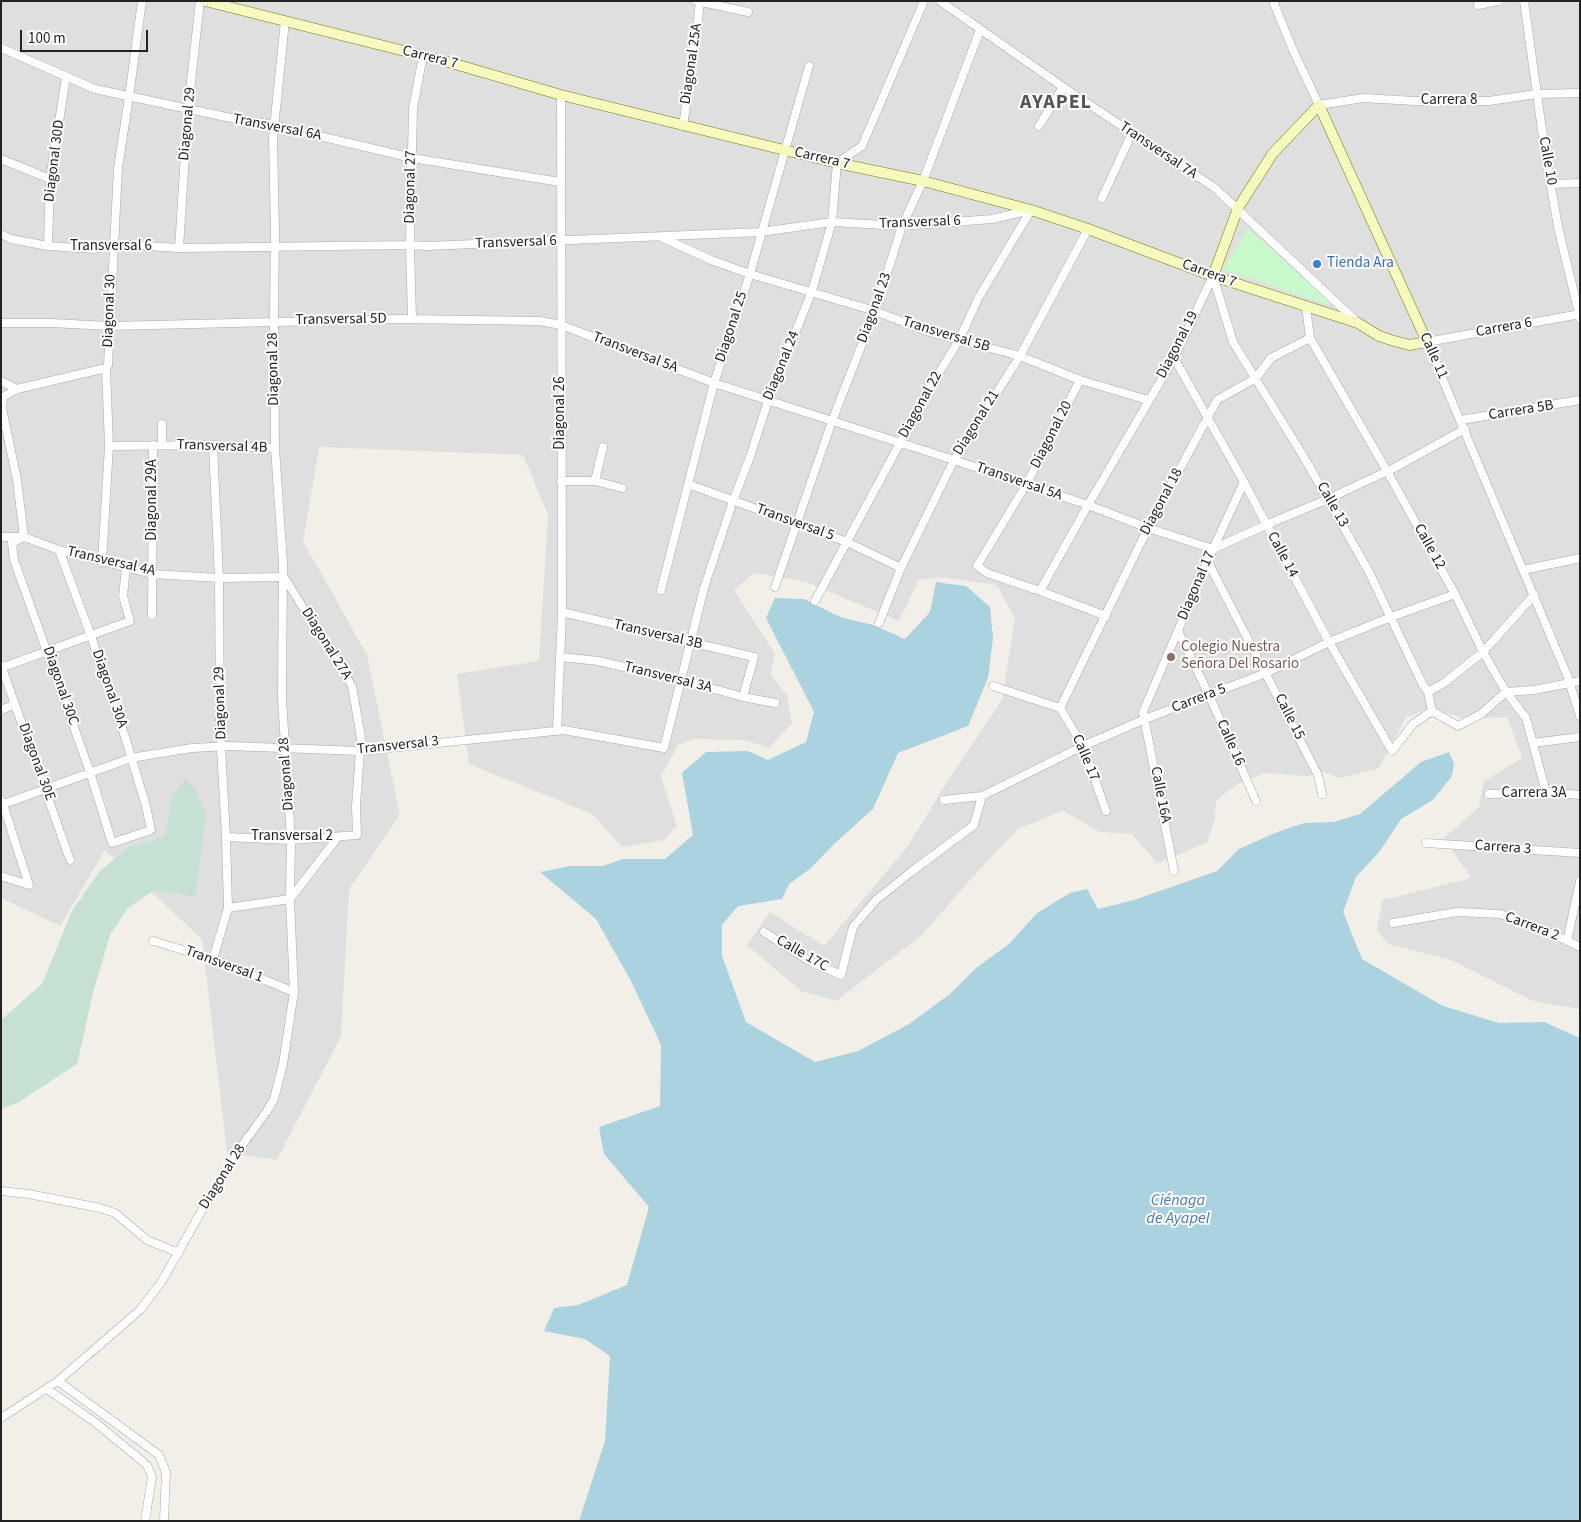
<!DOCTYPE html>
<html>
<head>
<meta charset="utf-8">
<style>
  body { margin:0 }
  #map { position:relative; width:1581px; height:1522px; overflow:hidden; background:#f2efe9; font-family:"Source Sans 3",sans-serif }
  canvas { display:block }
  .frame { position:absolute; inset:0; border:2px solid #222; pointer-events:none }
  .scale { position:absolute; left:20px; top:30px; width:128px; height:22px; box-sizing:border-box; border:2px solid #222; border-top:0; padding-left:6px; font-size:15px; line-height:18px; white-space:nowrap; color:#222; -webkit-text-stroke:4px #fff; paint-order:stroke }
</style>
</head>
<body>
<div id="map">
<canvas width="1581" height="1522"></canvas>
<div class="frame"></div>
<div class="scale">100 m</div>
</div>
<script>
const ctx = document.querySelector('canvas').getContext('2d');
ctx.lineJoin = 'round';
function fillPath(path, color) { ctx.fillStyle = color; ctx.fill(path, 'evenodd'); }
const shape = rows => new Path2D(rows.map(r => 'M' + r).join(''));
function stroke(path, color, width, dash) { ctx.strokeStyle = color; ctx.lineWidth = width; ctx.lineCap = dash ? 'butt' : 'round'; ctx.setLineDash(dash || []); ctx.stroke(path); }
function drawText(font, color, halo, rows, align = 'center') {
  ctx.font = font + ' "Source Sans 3",sans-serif'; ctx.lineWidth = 4; ctx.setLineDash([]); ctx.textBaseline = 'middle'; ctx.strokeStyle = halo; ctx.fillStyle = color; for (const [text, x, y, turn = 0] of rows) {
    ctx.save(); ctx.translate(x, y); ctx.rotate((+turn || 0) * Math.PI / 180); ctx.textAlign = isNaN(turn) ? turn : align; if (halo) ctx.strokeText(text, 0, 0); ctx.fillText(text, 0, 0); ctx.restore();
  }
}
const residential = shape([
  [1,1,1580,1,1580,1009,1533,1001,1451,960,1387,944,1377,929,1383,900,1471,878,1444,838,1479,807,1484,781,1522,758,1507,717,1465,719,1431,708,1406,717,1379,768,1340,778,1323,772,1308,776,1266,773,1238,784,1216,800,1215,818,1207,843,1157,863,1132,834,1100,832,1063,811,1019,828,978,871,922,935,836,1001,801,991,747,945,770,912,824,946,908,846,940,793,1002,700,1015,619,997,585,940,577,919,580,899,621,806,582,754,573,734,590,775,654,771,674,787,696,792,724,769,748,745,740,695,739,678,745,661,777,677,826,664,840,622,847,592,814,469,764,457,674,539,661,548,515,523,455,319,447,303,541,367,655,400,815,349,889,341,1036,277,1160,227,1153,202,939,105,850,60,926,1,898]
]);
const wetland = shape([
  [185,778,196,791,206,815,195,897,154,890,128,908,110,935,94,989,77,1064,19,1102,1,1109,1,1020,42,984,72,911,99,872,127,848,165,836,172,797]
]);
const park = shape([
  [1248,229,1331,302,1329,305,1223,269]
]);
const water = shape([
  [936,582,966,586,990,607,993,638,988,678,968,726,898,753,873,809,834,844,810,869,789,884,782,899,738,906,722,925,722,956,746,1022,815,1062,858,1051,909,1024,950,994,976,968,1009,944,1037,913,1070,893,1087,889,1098,909,1134,900,1217,871,1239,849,1280,831,1304,823,1334,822,1360,814,1421,762,1449,752,1454,764,1452,776,1433,800,1401,819,1380,851,1356,877,1343,912,1362,959,1443,1006,1499,1023,1544,1022,1580,1038,1580,1521,579,1521,605,1441,610,1356,585,1339,544,1331,554,1308,578,1305,627,1285,649,1207,604,1154,599,1127,660,1106,661,1045,631,981,596,919,540,872,570,866,603,866,623,859,665,859,693,835,682,773,706,752,748,751,768,760,806,742,814,712,766,618,775,598,804,599,840,617,873,625,905,639,930,612]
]);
const street = shape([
  [697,1,748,12],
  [940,1,1063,87,1215,188,1357,322],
  [1273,1,1293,50,1319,105,1363,98,1415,101,1489,101,1536,94,1580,93],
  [1478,1,1478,5,1498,1],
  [1524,1,1546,158,1558,227,1580,318],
  [1,48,95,89,231,118,273,125,412,158,560,182],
  [683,126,696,37,700,1],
  [1039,126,1063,87],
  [1,159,50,179],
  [1551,184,1580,183],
  [1102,198,1132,133],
  [1,234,11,239,48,246,94,249,113,244,179,248,410,245,427,246,761,232,832,222,902,226,992,219,1031,210],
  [663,238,711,260,750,274,875,311,929,332,1020,356,1080,380,1148,400],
  [48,246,50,179,66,77],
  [179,248,188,108,200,1],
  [1213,276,1233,342,1305,459,1369,572,1422,683,1428,692,1432,711,1458,726,1481,714,1506,692,1534,690,1580,681],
  [1306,306,1310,338,1387,471,1455,594,1483,652,1506,692,1526,718,1546,792],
  [1580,314,1427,342,1567,675,1580,716],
  [412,319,410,245,413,108,423,56],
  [1,323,52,323,109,326,402,319,540,321,561,325,714,383,954,460,1088,505,1148,528,1213,549,1266,525,1328,499,1394,468,1465,429],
  [1174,358,1244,482,1329,642,1392,751,1413,724,1432,711],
  [1080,380,1026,485,977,566,987,573,1040,591,1106,616],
  [1,381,17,389,106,368],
  [17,389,3,397,2,408,17,480,24,537],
  [1461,420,1580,400],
  [162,424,162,445],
  [213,445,219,578,220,730,226,837,228,908,213,959],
  [109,446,213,445,275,448],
  [561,481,595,481,622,488],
  [595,481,603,447],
  [688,484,847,542,901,568],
  [1,537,24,537,59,550,152,574,219,578,284,577,352,686,361,738,356,806,357,835,291,840,226,837],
  [22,538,12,543,14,560,90,772,112,843,151,830,146,806,126,740,91,636,59,550],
  [102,562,109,446,106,368,108,365,118,168,129,97,142,1],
  [1208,562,1318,775,1322,794],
  [1523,570,1580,558],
  [775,587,832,421,875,311,902,226,923,181,980,30],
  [661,590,714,383,750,274,809,66],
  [1040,591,1088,505,1174,358,1213,276],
  [815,601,928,391,959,340,979,297,1031,210],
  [562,612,754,657,743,697],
  [152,615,153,445],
  [879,623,901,568,954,460,1020,356,1088,229],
  [1178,631,1209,695,1256,801],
  [561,657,598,661,682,680,743,697,775,703],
  [1,665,70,860],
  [1,668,130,621,123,596,126,568],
  [993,686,1060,708],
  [1428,692,1444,683,1483,652,1534,595],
  [1060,708,1148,528,1217,400,1256,378,1271,358,1310,338],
  [1060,708,1083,746,1106,811],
  [1,710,15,704],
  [557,731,562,612,561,95],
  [1533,743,1580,737],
  [1489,794,1546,792,1580,795],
  [944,800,982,796,1083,746,1145,719,1266,673,1329,642,1391,617,1455,594],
  [2,801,29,885],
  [1,805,131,758,192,748,229,746,360,751,564,730,664,748,704,588,733,501,750,457,768,401,812,291,832,222,837,163,862,146,924,1],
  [1426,843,1580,853],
  [1174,871,1143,712,1213,549,1244,482],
  [1,876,29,885],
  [290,899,338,837],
  [228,908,290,899],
  [1393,923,1457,912,1500,914,1540,928,1580,947],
  [764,932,809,961,841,975,853,927,876,900,911,872,974,825,982,796],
  [153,941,213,959,294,992],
  [1567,941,1580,881],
  [1,1191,29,1194,100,1208,115,1213,147,1240,179,1253],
  [58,1381,159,1455,166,1472,164,1521],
  [47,1389,96,1423,147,1465,152,1477,145,1521],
  [1,1418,58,1381,140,1310,162,1281,201,1212,230,1166,238,1151,267,1111,274,1099,283,1064,294,992,290,899,291,840,282,698,283,563,275,448,274,321,275,231,273,138,285,21]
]);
const secondary = shape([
  [205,1,448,62,561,95,837,163,923,181,1031,210,1088,229,1213,276,1358,323,1379,336,1391,340,1409,345,1427,342,1319,105,1273,153,1238,208,1213,276]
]);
const markers = [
  [1317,264,5,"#3f7fe0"],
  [1171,657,5,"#8d6e63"]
];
const streetNames = [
  ["Carrera 7",430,58,14],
  ["Diagonal 25A",692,64,-82],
  ["Carrera 8",1449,101],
  ["Diagonal 29",188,124,-85],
  ["Transversal 6A",277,128,11],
  ["Transversal 7A",1158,151,34],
  ["Carrera 7",822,159,13],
  ["Diagonal 30D",55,161,-83],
  ["Calle 10",1547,161,80],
  ["Diagonal 27",411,187,-89],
  ["Transversal 6",920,223,-2],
  ["Transversal 6",516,243,-2],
  ["Transversal 6",111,247],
  ["Carrera 7",1209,274,20],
  ["Diagonal 23",875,308,-70],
  ["Diagonal 30",110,311,-88],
  ["Transversal 5D",341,320,-1],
  ["Diagonal 25",732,327,-72],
  ["Carrera 6",1504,328,-10],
  ["Transversal 5B",946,335,17],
  ["Diagonal 19",1178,345,-63],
  ["Transversal 5A",635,353,21],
  ["Calle 11",1433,356,66],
  ["Diagonal 24",782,366,-68],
  ["Diagonal 28",274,369,-91],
  ["Diagonal 22",921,405,-61],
  ["Carrera 5B",1521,411,-9],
  ["Diagonal 26",561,413,-90],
  ["Diagonal 21",977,423,-58],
  ["Diagonal 20",1052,435,-63],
  ["Transversal 4B",222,447,2],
  ["Transversal 5A",1019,482,19],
  ["Diagonal 29A",153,500,-90],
  ["Diagonal 18",1162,502,-62],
  ["Calle 13",1332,505,60],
  ["Transversal 5",795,523,20],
  ["Calle 12",1429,547,61],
  ["Calle 14",1282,555,62],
  ["Transversal 4A",111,562,13],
  ["Diagonal 17",1197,586,-67],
  ["Transversal 3B",658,635,13],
  ["Diagonal 27A",326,644,58],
  ["Transversal 3A",668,678,14],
  ["Diagonal 30C",60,686,71],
  ["Diagonal 30A",109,689,71],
  ["Carrera 5",1199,699,-21],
  ["Diagonal 29",221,703,-92],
  ["Calle 15",1289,717,63],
  ["Calle 16",1230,743,66],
  ["Transversal 3",398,746,-6],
  ["Calle 17",1085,758,67],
  ["Diagonal 30E",36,762,70],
  ["Diagonal 28",287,774,-94],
  ["Carrera 3A",1534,794],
  ["Calle 16A",1160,795,79],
  ["Transversal 2",292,837],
  ["Carrera 3",1503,848,4],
  ["Carrera 2",1532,927,21],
  ["Calle 17C",802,954,30],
  ["Transversal 1",224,965,20],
  ["Diagonal 28",223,1177,-58]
];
const shopNames = [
  ["Tienda Ara",1327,264]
];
const educationNames = [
  ["Colegio Nuestra",1181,648],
  ["Señora Del Rosario",1181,665]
];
const waterNames = [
  ["Ciénaga",1178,1201],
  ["de Ayapel",1178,1219]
];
const districtNames = [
  ["AYAPEL",1056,104]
];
fillPath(residential, '#e0dfdf');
fillPath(wetland, '#c6e0d4');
fillPath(park, '#c8facc');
fillPath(water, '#aad3df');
stroke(street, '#a9a9a9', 9);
stroke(secondary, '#707d05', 11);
stroke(street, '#fff', 8);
stroke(secondary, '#f7fabf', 10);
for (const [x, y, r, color] of markers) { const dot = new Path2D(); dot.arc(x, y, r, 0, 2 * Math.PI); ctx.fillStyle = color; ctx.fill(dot); stroke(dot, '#fff', 2); }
drawText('15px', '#222', '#fff', streetNames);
drawText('15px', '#366cbe', '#fff', shopNames, 'left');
drawText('15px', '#785e54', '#fff', educationNames, 'left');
drawText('italic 16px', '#4a7aab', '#fff', waterNames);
ctx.letterSpacing = '1px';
drawText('bold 20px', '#555', '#fff', districtNames);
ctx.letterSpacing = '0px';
</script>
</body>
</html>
